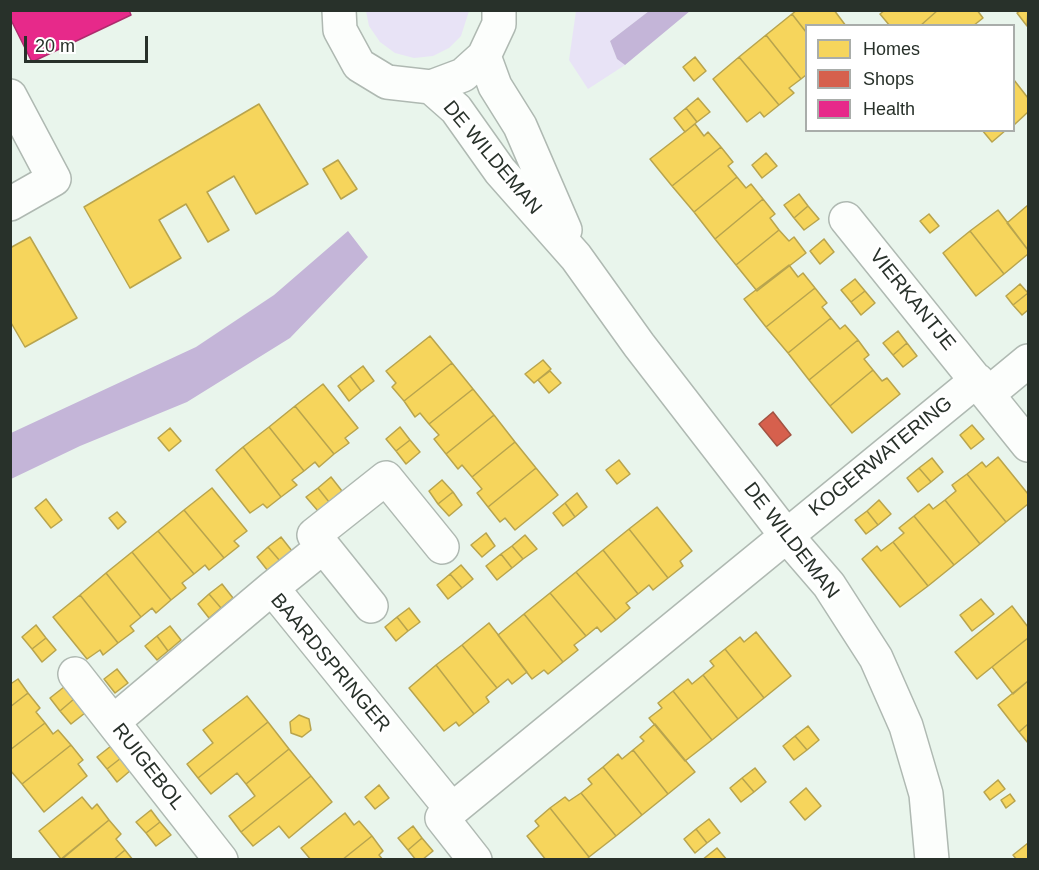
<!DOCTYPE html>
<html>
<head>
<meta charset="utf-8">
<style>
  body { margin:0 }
  #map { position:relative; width:1039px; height:870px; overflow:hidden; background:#e9f5ec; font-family:Helvetica,sans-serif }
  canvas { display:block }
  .frame { position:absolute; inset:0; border:12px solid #28312a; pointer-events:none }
  .legend { position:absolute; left:805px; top:24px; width:210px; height:108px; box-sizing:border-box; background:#fff; border:2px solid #a9adaa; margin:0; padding:8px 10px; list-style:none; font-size:18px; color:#28312a }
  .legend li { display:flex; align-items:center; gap:12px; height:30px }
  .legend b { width:30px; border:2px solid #a9adaa }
  .scale { position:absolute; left:24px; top:36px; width:124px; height:27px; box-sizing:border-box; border:3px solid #28312a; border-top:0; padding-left:8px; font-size:18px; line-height:21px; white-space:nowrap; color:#28312a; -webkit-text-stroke:4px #fff; paint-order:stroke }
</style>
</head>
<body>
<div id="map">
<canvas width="1039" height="870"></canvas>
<div class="frame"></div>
<ul class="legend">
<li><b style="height:16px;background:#f6d55c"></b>Homes</li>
<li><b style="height:16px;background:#d6604d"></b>Shops</li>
<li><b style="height:16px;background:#e7298a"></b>Health</li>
</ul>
<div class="scale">20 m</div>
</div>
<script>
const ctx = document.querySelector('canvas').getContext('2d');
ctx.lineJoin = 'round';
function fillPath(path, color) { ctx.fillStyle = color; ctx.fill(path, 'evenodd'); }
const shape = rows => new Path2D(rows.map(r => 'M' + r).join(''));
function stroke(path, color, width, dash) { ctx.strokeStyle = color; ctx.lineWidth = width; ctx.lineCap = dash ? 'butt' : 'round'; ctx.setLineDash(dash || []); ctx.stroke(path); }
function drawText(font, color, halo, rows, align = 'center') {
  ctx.font = font + ' Helvetica,sans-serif'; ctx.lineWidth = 6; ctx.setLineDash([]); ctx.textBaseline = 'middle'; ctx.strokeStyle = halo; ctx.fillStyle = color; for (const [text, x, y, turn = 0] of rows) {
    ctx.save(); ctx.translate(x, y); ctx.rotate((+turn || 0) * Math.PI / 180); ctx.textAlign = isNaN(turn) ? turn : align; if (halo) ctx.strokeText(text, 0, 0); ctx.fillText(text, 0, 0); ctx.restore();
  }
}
const green = shape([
  [366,11,366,10,469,11,461,36,449,48,433,56,414,58,395,53,380,42,369,26],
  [576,11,649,11,610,41,617,59,625,65,588,89,569,60]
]);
const water = shape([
  [649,11,690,11,625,65,617,59,610,41],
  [348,231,368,257,290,338,187,402,80,446,11,479,11,433,196,347,274,295]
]);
const homes = shape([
  [797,10,834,10,846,26,806,26,806,32,792,14,797,10],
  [885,10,938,10,920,26,890,26,880,14,885,10],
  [938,10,977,10,983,18,973,26,920,26,938,10],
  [1021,10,1028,10,1027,26,1017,13,1021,10],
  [792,14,806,32,806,75,801,79,766,35,792,14],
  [766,35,801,79,789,88,794,93,779,105,739,57,766,35],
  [695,57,706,71,694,81,683,67,695,57],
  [739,57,779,105,764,117,760,112,747,122,713,79,739,57],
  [1014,80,1028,98,1028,112,1014,125,1014,80],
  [698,98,710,112,697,122,686,108,698,98],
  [259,104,308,184,256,214,234,176,207,192,229,230,208,242,186,204,159,220,181,258,130,288,84,207,259,104],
  [686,108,697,122,685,132,674,118,686,108],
  [695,124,704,136,708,132,721,147,672,186,650,159,695,124],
  [982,130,1006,130,992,142,982,130],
  [721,147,733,162,728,166,737,177,694,212,672,186,721,147],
  [766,153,777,166,762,178,752,165,766,153],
  [338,160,357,189,341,199,323,169,338,160],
  [737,177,746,188,751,184,763,199,715,239,694,212,737,177],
  [799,194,808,206,794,218,784,205,799,194],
  [763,199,775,214,770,218,779,230,736,265,715,239,763,199],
  [1028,205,1028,250,1007,223,1028,205],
  [808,206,819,219,804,230,794,218,808,206],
  [998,210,1028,250,1028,254,1004,274,970,231,998,210],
  [929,214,939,226,930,233,920,221,929,214],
  [779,230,789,241,794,237,806,253,757,291,736,265,779,230],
  [970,231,1004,274,976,296,943,253,970,231],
  [30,237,77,318,25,347,10,321,10,248,30,237],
  [824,239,834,252,820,264,810,251,824,239],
  [789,265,798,277,803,273,815,288,766,327,744,299,789,265],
  [855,279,865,291,851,302,841,290,855,279],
  [1020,284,1028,293,1013,305,1006,296,1020,284],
  [815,288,827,303,822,307,831,318,788,353,766,327,815,288],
  [865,291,875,303,861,315,851,302,865,291],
  [1028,293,1028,310,1022,315,1013,305,1028,293],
  [831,318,840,329,845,325,858,340,809,380,788,353,831,318],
  [898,331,907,343,893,355,883,343,898,331],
  [430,336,452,363,404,401,392,387,396,383,386,371,430,336],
  [858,340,869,355,864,359,873,370,830,406,809,380,858,340],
  [907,343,917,356,903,367,893,355,907,343],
  [543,360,551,369,534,383,525,374,543,360],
  [452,363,473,389,429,424,420,413,415,417,404,401,452,363],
  [363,366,374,381,361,391,350,376,363,366],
  [873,370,882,381,887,378,900,394,852,433,830,406,873,370],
  [550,371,561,383,549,393,538,380,550,371],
  [350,376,361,391,349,401,338,386,350,376],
  [323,384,358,428,345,438,349,443,334,454,295,406,323,384],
  [473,389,494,415,446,454,434,439,439,435,429,424,473,389],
  [295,406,334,454,319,467,315,462,304,471,269,427,295,406],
  [494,415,515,442,472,477,462,465,458,469,446,454,494,415],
  [972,425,984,439,971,449,960,435,972,425],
  [269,427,304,471,292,480,297,485,281,497,243,447,269,427],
  [400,427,410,440,396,451,386,439,400,427],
  [170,428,181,441,169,451,158,438,170,428],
  [410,440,420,452,406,464,396,451,410,440],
  [515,442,536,468,488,507,477,493,482,489,472,477,515,442],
  [243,447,281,497,267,508,263,504,250,513,216,470,243,447],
  [998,457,1028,494,1028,504,1006,522,967,474,982,462,986,467,998,457],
  [932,458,943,472,931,482,919,468,932,458],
  [619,460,630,474,617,484,606,470,619,460],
  [536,468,558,495,515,530,505,518,500,522,488,507,536,468],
  [919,468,931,482,918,492,907,478,919,468],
  [967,474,1006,522,980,544,945,500,956,491,952,485,967,474],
  [331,477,342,491,329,502,318,488,331,477],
  [442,480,453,492,438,504,429,491,442,480],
  [212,488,247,531,234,541,239,546,224,558,184,510,212,488],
  [318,488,329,502,318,511,306,497,318,488],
  [453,492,462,505,449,516,438,504,453,492],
  [577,493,587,507,575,517,565,503,577,493],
  [46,499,62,520,51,528,35,508,46,499],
  [879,500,891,514,878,525,867,511,879,500],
  [945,500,980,544,954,565,914,516,929,504,933,509,945,500],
  [565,503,575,517,563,526,553,513,565,503],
  [657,507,692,551,680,561,683,566,668,578,629,529,657,507],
  [184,510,224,558,209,570,205,565,194,574,158,531,184,510],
  [867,511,878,525,866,534,855,520,867,511],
  [117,512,126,522,118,529,109,518,117,512],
  [914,516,954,565,928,586,893,542,904,533,899,528,914,516],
  [629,529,668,578,653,590,649,585,638,594,603,550,629,529],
  [158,531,194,574,182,583,186,588,171,600,132,552,158,531],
  [486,533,495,546,482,557,471,545,486,533],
  [525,535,537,549,523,559,512,546,525,535],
  [281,537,292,551,280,561,268,547,281,537],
  [893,542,928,586,900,607,862,559,877,546,881,551,893,542],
  [512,546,523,559,512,568,501,554,512,546],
  [268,547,280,561,268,571,257,557,268,547],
  [603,550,638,594,626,603,630,608,616,620,576,572,603,550],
  [132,552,171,600,156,613,152,608,141,617,106,573,132,552],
  [501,554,512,568,497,580,486,566,501,554],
  [461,565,473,579,462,588,450,574,461,565],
  [576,572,616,620,601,632,597,627,586,636,550,593,576,572],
  [106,573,141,617,130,626,134,631,118,643,80,595,106,573],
  [450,574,462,588,448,599,437,585,450,574],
  [222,584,233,598,221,608,209,594,222,584],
  [550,593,586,636,574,645,578,650,563,662,524,614,550,593],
  [209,594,221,608,209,618,198,604,209,594],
  [80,595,118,643,103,655,100,650,87,659,53,617,80,595],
  [981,599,994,614,972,631,960,615,981,599],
  [1012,606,1028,627,1028,638,977,679,955,652,1012,606],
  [409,608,420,622,408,631,397,617,409,608],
  [524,614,563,662,548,674,544,670,532,679,498,635,524,614],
  [397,617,408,631,396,641,385,627,397,617],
  [489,623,527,672,512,684,508,679,497,688,462,645,489,623],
  [36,625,46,638,32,649,22,637,36,625],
  [170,626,181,640,168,651,157,636,170,626],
  [756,632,791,676,764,698,725,649,740,637,744,642,756,632],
  [157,636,168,651,157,660,145,646,157,636],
  [46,638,56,650,42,662,32,649,46,638],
  [1028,638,1028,681,1013,694,992,667,1028,638],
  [462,645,497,688,486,697,489,702,474,714,436,665,462,645],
  [725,649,764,698,738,719,703,675,714,666,710,661,725,649],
  [436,665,474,714,459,726,456,722,444,731,409,688,436,665],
  [117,669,128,683,115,693,104,679,117,669],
  [703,675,738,719,712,740,673,691,688,679,692,684,703,675],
  [18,679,28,693,10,707,10,681,12,683,18,679],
  [1028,681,1028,724,1019,732,998,705,1028,681],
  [64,687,74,699,60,711,50,698,64,687],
  [673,691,712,740,685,761,649,718,662,708,658,703,673,691],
  [28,693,40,708,36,712,45,723,10,750,10,707,28,693],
  [247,696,268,722,198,778,187,764,213,743,203,730,247,696],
  [74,699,85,713,71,724,60,711,74,699],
  [299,715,309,719,311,730,302,737,291,733,290,722,299,715],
  [268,722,289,749,246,784,237,773,211,794,198,778,268,722],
  [45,723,53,734,58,730,71,745,22,784,10,770,10,750,45,723],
  [655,724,695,772,668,794,633,750,644,741,640,737,655,724],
  [1028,724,1028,743,1019,732,1028,724],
  [808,726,819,740,807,750,795,736,808,726],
  [795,736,807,750,794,760,783,746,795,736],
  [71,745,83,760,78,764,87,776,44,812,22,784,71,745],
  [111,746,121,758,107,769,97,757,111,746],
  [289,749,311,776,241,832,229,816,255,796,246,784,289,749],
  [633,750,668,794,642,815,603,767,618,754,622,759,633,750],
  [121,758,131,770,117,782,107,769,121,758],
  [603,767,642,815,616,836,581,793,592,784,588,779,603,767],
  [755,768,766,782,754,792,742,778,755,768],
  [311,776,332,802,289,838,279,826,253,846,241,832,311,776],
  [742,778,754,792,741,802,730,788,742,778],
  [998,780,1005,789,990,800,984,792,998,780],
  [379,785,389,798,375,809,365,797,379,785],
  [806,788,821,806,805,820,790,802,806,788],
  [581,793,616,836,589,857,550,808,565,797,569,801,581,793],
  [1010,794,1015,801,1006,808,1001,800,1010,794],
  [82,797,92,809,97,804,109,820,61,859,39,831,82,797],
  [550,808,589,857,587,860,546,860,527,836,539,826,535,821,550,808],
  [151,810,160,822,146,833,136,822,151,810],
  [345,813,354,825,359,821,372,836,342,860,311,860,301,848,345,813],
  [709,819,720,833,707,843,696,829,709,819],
  [109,820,121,834,116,839,125,850,113,860,61,860,109,820],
  [160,822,171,835,156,846,146,833,160,822],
  [413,826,422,838,408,850,398,838,413,826],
  [696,829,707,843,695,853,684,839,696,829],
  [372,836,383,851,379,855,383,860,342,860,372,836],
  [422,838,433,851,422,860,416,860,408,850,422,838],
  [1028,843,1028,860,1017,860,1013,855,1028,843],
  [717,848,727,860,702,860,717,848],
  [125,850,133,860,113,860,125,850]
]);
const shops = shape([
  [773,412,791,435,777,446,759,424,773,412]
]);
const health = shape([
  [10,10,129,10,131,15,32,62,10,18,10,10]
]);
const minor = shape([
  [339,10,340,30,359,65,387,82,431,87,463,75,484,56,499,24,499,10],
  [484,56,495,86,520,126,565,230],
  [431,87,456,109,500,171,576,257,639,345,785,534,829,585,876,658,906,726,926,794,932,860],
  [10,96,54,179,10,204],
  [846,219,1028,445],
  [988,394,1028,361],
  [272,588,323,547],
  [371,606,314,535,386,478,442,547],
  [75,674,221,860],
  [113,722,272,588,452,810],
  [475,860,442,818,977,380]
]);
const streetNames = [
  ["DE WILDEMAN",492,158,50],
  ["VIERKANTJE",912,300,51],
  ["KOGERWATERING",881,457,-39],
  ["DE WILDEMAN",791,541,52],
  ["BAARDSPRINGER",330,663,50],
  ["RUIGEBOL",148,767,52]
];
fillPath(green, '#e8e3f6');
fillPath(water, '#c4b5d8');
fillPath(homes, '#f6d55c');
stroke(homes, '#b8a44d', 1.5);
fillPath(shops, '#d6604d');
stroke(shops, '#a25242', 1.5);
fillPath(health, '#e7298a');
stroke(health, '#ae2b6d', 1.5);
stroke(minor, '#afb9b2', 36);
stroke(minor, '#fcfefc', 33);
drawText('20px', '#28312a', '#fff', streetNames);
</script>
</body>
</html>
